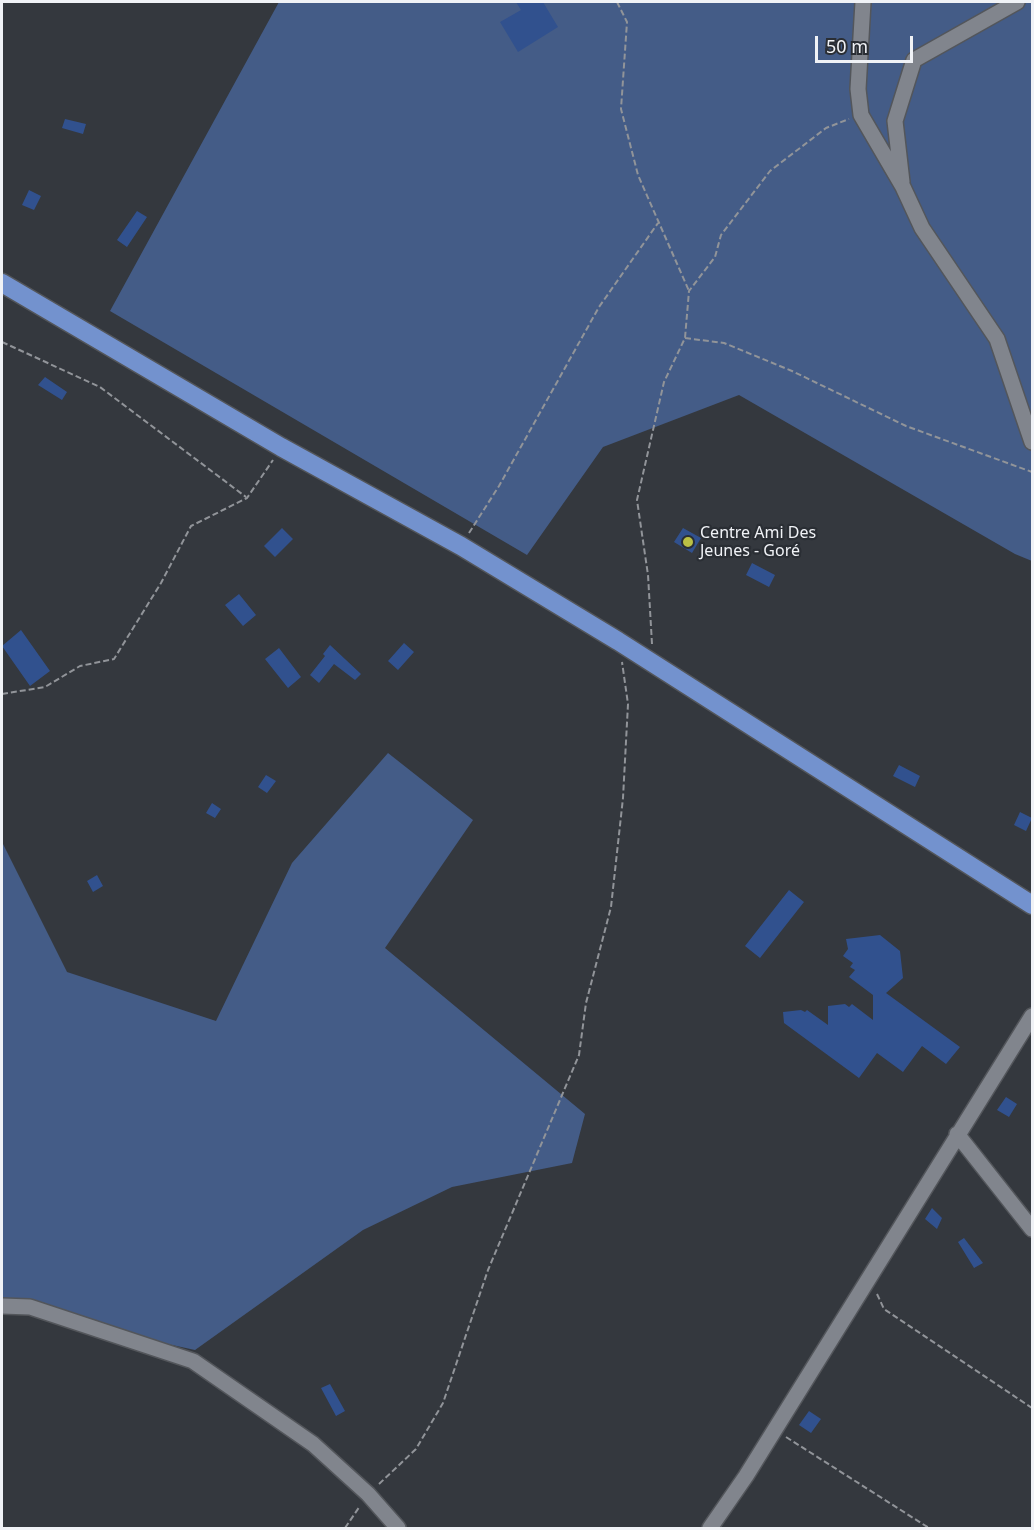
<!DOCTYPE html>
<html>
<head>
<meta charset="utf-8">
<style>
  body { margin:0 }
  #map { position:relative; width:1034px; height:1530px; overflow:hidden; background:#34383e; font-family:"Noto Sans",sans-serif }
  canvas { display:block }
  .frame { position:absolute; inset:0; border:3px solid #f0f2f6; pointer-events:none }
  .scale { position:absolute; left:815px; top:36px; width:98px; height:27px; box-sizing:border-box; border:3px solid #f0f2f6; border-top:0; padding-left:8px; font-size:18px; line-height:21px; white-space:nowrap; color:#f0f2f6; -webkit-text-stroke:4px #2a2e34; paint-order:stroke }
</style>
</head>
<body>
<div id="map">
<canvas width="1034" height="1530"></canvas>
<div class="frame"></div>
<div class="scale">50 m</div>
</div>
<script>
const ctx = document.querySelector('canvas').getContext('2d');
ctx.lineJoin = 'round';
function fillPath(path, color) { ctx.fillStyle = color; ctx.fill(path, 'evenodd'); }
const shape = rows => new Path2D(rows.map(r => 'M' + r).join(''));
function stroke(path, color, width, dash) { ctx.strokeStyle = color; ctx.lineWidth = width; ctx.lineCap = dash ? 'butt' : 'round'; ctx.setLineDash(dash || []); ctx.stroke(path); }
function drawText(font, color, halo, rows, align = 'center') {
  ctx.font = font + ' "Noto Sans",sans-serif'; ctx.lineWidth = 4.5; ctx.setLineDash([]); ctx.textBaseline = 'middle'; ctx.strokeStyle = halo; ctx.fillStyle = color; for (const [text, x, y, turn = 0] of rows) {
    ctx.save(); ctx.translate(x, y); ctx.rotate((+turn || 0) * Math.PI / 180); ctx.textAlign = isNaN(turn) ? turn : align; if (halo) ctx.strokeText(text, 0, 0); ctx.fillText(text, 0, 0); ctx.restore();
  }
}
const green = shape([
  [279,2,1032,2,1032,561,1015,554,739,395,603,447,527,555,110,311],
  [388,753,473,820,385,948,585,1114,572,1163,452,1187,363,1230,195,1350,2,1308,2,842,67,972,216,1021,292,863]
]);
const building = shape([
  [516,2,543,2,558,27,518,52,500,22,521,10],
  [65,119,86,124,83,134,62,128],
  [29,190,41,196,34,210,22,205],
  [137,211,147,217,127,247,117,240],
  [45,377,67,392,62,400,38,385],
  [282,528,293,539,275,557,264,546],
  [683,528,701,538,692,553,674,542],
  [752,563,775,575,769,587,746,575],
  [239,594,256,615,243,626,225,605],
  [21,630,50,671,30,686,2,646],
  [404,643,414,652,398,670,388,661],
  [330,645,361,674,355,680,334,664,319,683,310,675,325,656,323,654],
  [279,648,301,677,288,688,265,659],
  [899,765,920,776,915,787,893,776],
  [266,775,276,781,267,793,258,787],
  [212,803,221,809,215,818,206,813],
  [1020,812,1032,818,1026,831,1014,825],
  [97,875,103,886,93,892,87,881],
  [789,890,804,902,760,958,745,946],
  [880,935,900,951,903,978,886,993,960,1047,946,1064,922,1046,903,1072,877,1053,859,1078,784,1023,783,1012,801,1010,805,1012,807,1010,828,1025,828,1006,845,1004,849,1007,852,1004,873,1020,873,995,849,977,855,970,850,967,853,963,843,956,848,949,846,939],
  [1006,1097,1017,1104,1009,1117,997,1110],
  [932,1208,942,1218,937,1229,925,1219],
  [964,1238,983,1263,974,1268,958,1242],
  [330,1384,345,1411,336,1416,321,1388],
  [809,1411,821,1419,811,1433,799,1425]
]);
const path = shape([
  [617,2,627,22,621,109,638,175,689,291],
  [685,338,724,343,792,371,906,426,1032,472],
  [2,342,100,387,246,497],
  [469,533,499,486,599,307,658,223],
  [652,644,648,575,637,500,664,382,685,338,689,291,715,257,721,235,770,171,826,128,849,119],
  [2,694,45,687,80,666,114,659,161,583,191,526,247,498,273,460],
  [877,1294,884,1309,1032,1408],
  [786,1437,929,1528],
  [379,1484,416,1449,443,1403,488,1270,579,1055,586,1003,611,907,623,798,628,704,622,662],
  [345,1528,360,1506]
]);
const minor = shape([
  [863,2,858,89,861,115,903,187,922,228,997,339,1032,442],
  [902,182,895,121,914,60,1017,2],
  [957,1134,1032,1229],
  [2,1306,30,1307,193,1361,313,1444,368,1494,398,1528],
  [710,1528,746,1476,1032,1016]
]);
const major = shape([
  [2,283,281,447,461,546,618,641,1032,905]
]);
const markers = [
  [688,542,6,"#bac045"]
];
const poiNames = [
  ["Centre Ami Des",700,533],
  ["Jeunes - Goré",700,551]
];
fillPath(green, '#445c87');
fillPath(building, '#31518e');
stroke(minor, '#53565b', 18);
stroke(major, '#53565b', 21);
stroke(path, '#919499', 2, [6, 3]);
stroke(minor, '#81858d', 15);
stroke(major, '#7392ce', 18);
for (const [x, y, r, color] of markers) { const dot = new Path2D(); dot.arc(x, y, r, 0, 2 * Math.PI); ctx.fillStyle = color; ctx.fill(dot); stroke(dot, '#2a2e34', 2); }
drawText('16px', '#f0f2f6', '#2a2e34', poiNames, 'left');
</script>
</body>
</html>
